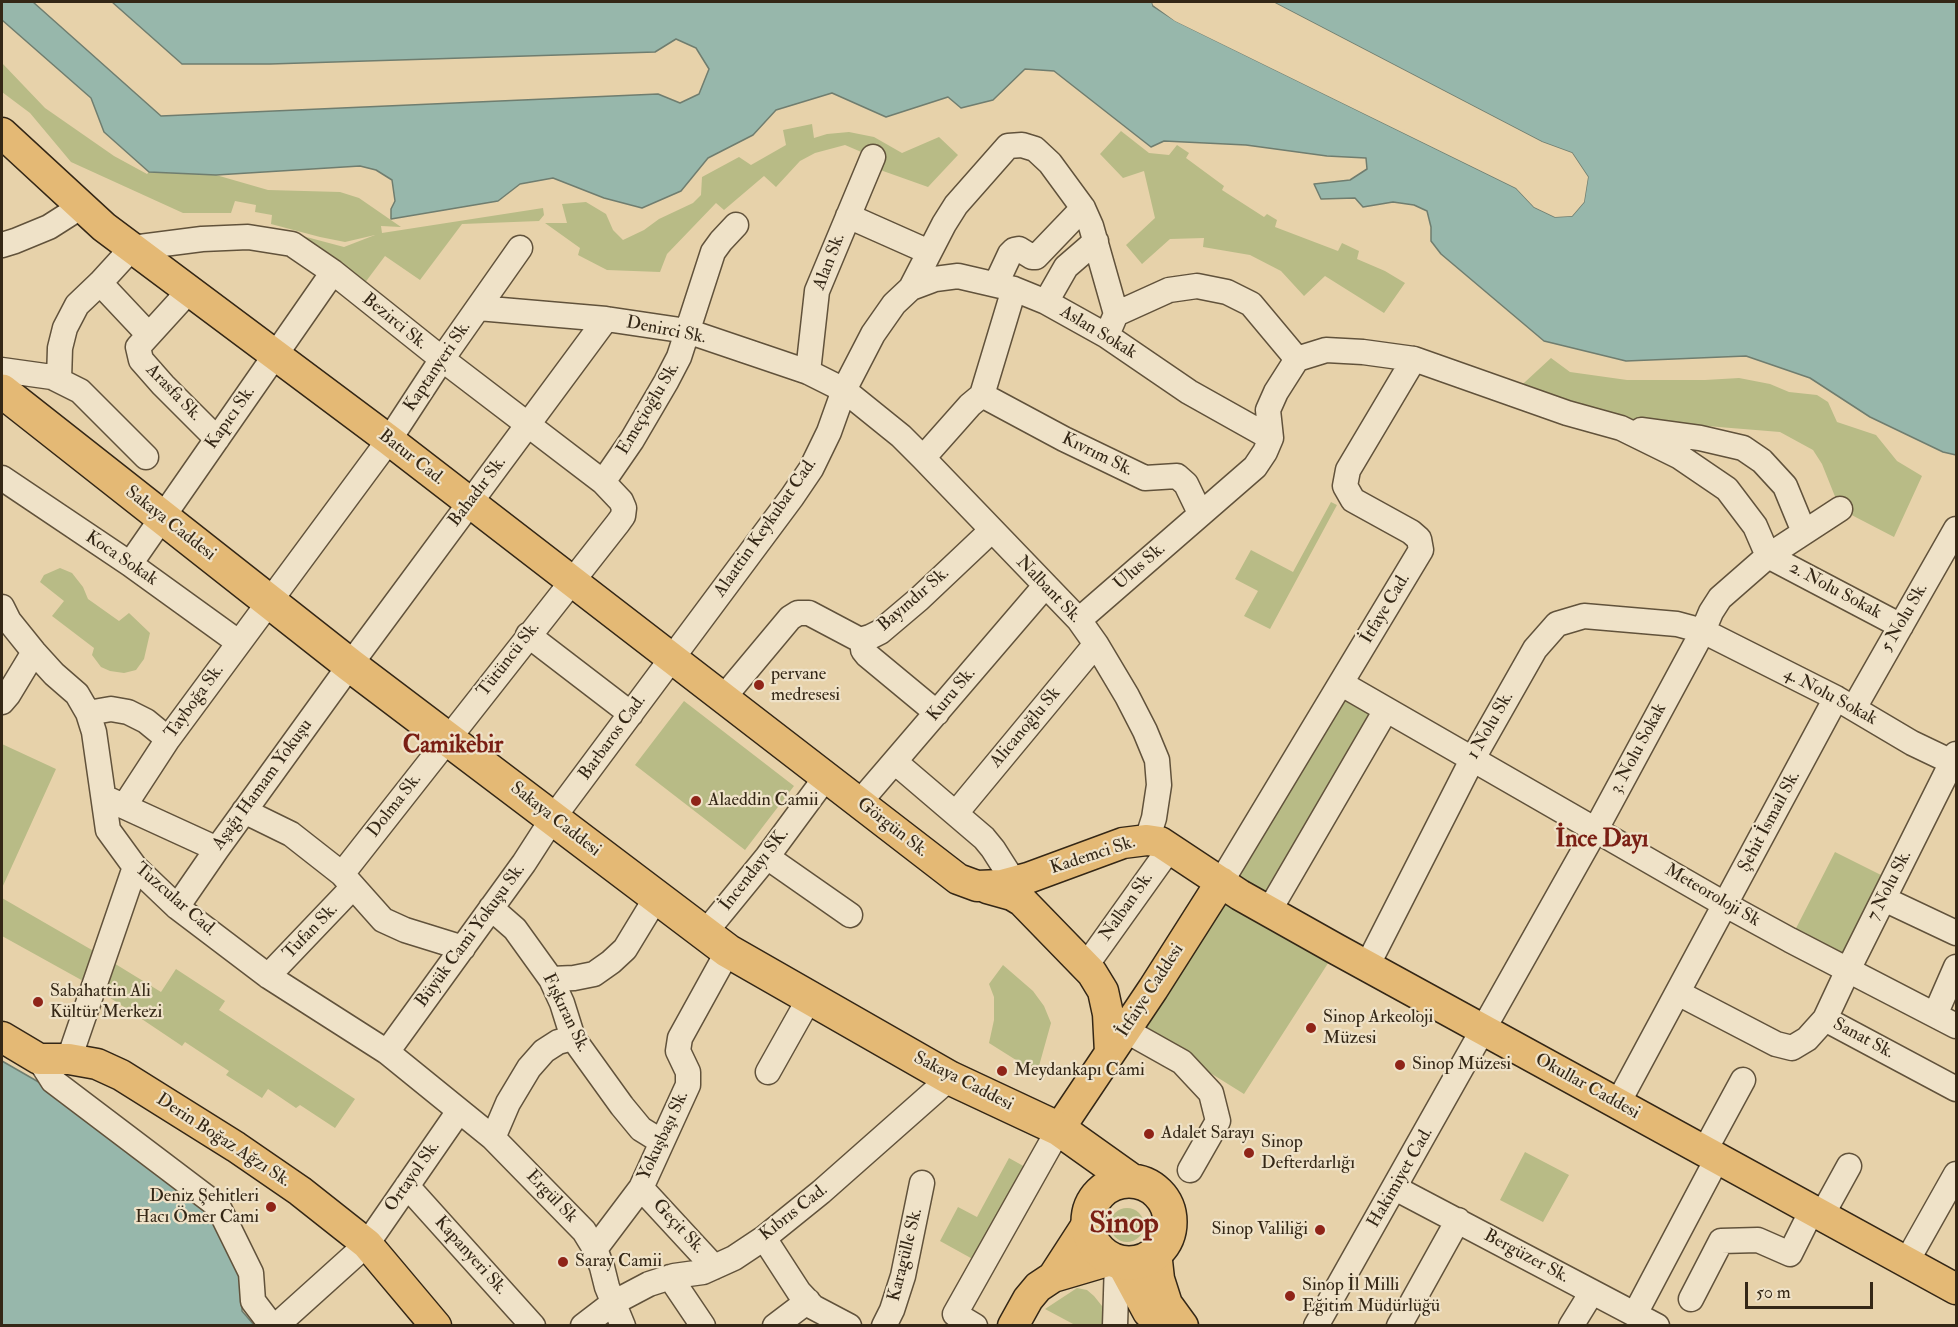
<!DOCTYPE html>
<html>
<head>
<meta charset="utf-8">
<style>
  body { margin:0 }
  #map { position:relative; width:1958px; height:1327px; overflow:hidden; background:#e7d2aa; font-family:"IM FELL Double Pica",serif }
  canvas { display:block }
  .frame { position:absolute; inset:0; border:3px solid #342716; pointer-events:none }
  .scale { position:absolute; left:1745px; top:1282px; width:128px; height:27px; box-sizing:border-box; border:3px solid #342716; border-top:0; padding-left:8px; font-size:18px; line-height:21px; white-space:nowrap; color:#342716; -webkit-text-stroke:4px #efe2c8; paint-order:stroke }
</style>
</head>
<body>
<div id="map">
<canvas width="1958" height="1327"></canvas>
<div class="frame"></div>
<div class="scale">50 m</div>
</div>
<script>
const ctx = document.querySelector('canvas').getContext('2d');
ctx.lineJoin = 'round';
function fillPath(path, color) { ctx.fillStyle = color; ctx.fill(path, 'evenodd'); }
const shape = rows => new Path2D(rows.map(r => 'M' + r).join(''));
function stroke(path, color, width, dash) { ctx.strokeStyle = color; ctx.lineWidth = width; ctx.lineCap = dash ? 'butt' : 'round'; ctx.setLineDash(dash || []); ctx.stroke(path); }
function drawText(font, color, halo, rows, align = 'center') {
  ctx.font = font + ' "IM FELL Double Pica",serif'; ctx.lineWidth = 4.5; ctx.setLineDash([]); ctx.textBaseline = 'middle'; ctx.strokeStyle = halo; ctx.fillStyle = color; for (const [text, x, y, turn = 0] of rows) {
    ctx.save(); ctx.translate(x, y); ctx.rotate((+turn || 0) * Math.PI / 180); ctx.textAlign = isNaN(turn) ? turn : align; if (halo) ctx.strokeText(text, 0, 0); ctx.fillText(text, 0, 0); ctx.restore();
  }
}
const green = shape([
  [2,63,45,108,114,156,147,174,149,172,216,175,268,190,340,192,359,198,401,227,381,226,382,233,543,208,544,215,539,221,462,224,420,280,385,256,358,292,295,234,344,247,375,235,345,242,320,237,271,224,272,215,255,212,256,205,235,201,231,213,183,213,71,162,30,113,2,92],
  [812,124,814,138,827,134,849,132,874,137,902,153,939,137,958,155,928,187,869,166,873,157,845,145,815,153,800,161,776,187,764,176,724,210,716,203,667,254,660,272,607,270,578,255,580,248,545,223,567,223,562,204,586,202,606,214,613,230,623,240,644,230,659,219,693,203,701,195,702,177,739,157,751,165,786,145,783,130],
  [1121,131,1149,153,1169,155,1177,145,1189,153,1186,158,1224,186,1222,190,1264,217,1267,214,1277,220,1275,227,1338,251,1342,243,1359,251,1357,259,1385,271,1405,283,1384,313,1325,276,1304,296,1281,271,1250,255,1203,247,1204,238,1170,239,1142,264,1126,245,1155,218,1144,171,1123,178,1100,154],
  [1551,358,1570,372,1627,380,1705,380,1739,378,1770,384,1789,392,1817,395,1828,402,1837,422,1876,435,1897,461,1922,476,1894,537,1840,509,1822,464,1813,450,1780,432,1621,419,1512,394],
  [1331,502,1337,505,1270,629,1244,616,1258,591,1235,579,1251,550,1293,572],
  [60,568,72,573,83,587,88,599,119,621,129,613,150,633,144,659,136,670,124,673,110,671,101,667,92,655,94,648,52,616,64,601,40,582,44,575],
  [1342,684,1386,710,1269,911,1332,957,1244,1094,1130,1023],
  [684,701,794,786,745,850,635,765],
  [2,744,56,769,2,888],
  [1835,852,1893,881,1848,970,1790,940],
  [2,898,104,957,161,992,176,969,225,1001,219,1010,355,1099,335,1128,300,1105,296,1108,268,1089,262,1098,226,1075,229,1071,185,1042,182,1046,94,987,2,936],
  [1003,965,1033,991,1044,1006,1051,1023,1039,1066,1035,1072,989,1043,994,1020,994,997,989,984],
  [1525,1152,1569,1175,1543,1222,1500,1200],
  [1009,1158,1027,1168,978,1262,940,1241,958,1207,977,1217],
  '1110 1225a17 17 0 1 1 34 0a17 17 0 1 1-34 0Z',
  [1077,1288,1087,1290,1094,1296,1106,1311,1107,1325,1075,1325,1045,1309]
]);
const water = shape([
  [2,2,33,2,161,116,658,94,680,103,699,94,709,69,696,48,676,39,655,52,270,64,182,64,112,2,1152,2,1153,6,1176,21,1516,188,1534,207,1555,217,1572,216,1584,202,1588,177,1572,153,1542,142,1273,2,1956,2,1956,455,1943,452,1870,417,1810,378,1746,356,1626,361,1544,341,1441,254,1431,241,1431,227,1427,211,1414,205,1393,202,1363,207,1355,198,1321,199,1314,184,1350,180,1367,169,1366,158,1327,156,1246,145,1164,141,1151,147,1054,71,1025,69,993,100,961,108,948,97,886,117,832,93,776,110,753,135,708,158,681,191,642,208,604,198,553,178,520,184,498,201,391,219,391,209,395,201,392,180,376,170,360,166,216,175,149,172,104,132,91,98,2,20,2,2],
  [2,1061,49,1088,212,1216,242,1276,242,1311,254,1325,2,1325,2,1061]
]);
const pier = shape([
  [1152,2,1155,2,1177,18,1518,186,1536,205,1556,214,1570,213,1581,201,1585,177,1570,155,1541,144,1271,4,1270,2,1273,2,1542,142,1572,153,1588,177,1584,202,1572,216,1555,217,1534,207,1516,188,1175,21,1153,5]
]);
const minor = shape([
  [848,216,929,252],
  [2,245,15,241,49,227,82,206],
  [100,283,148,334],
  [996,284,1010,254,1014,250,1019,249,1032,257,1036,257,1083,208],
  [911,288,935,279,958,276,1014,289,1046,302,1107,336,1189,392,1271,438],
  [189,291,138,347,141,360,163,385,217,439],
  [1046,302,1066,267,1096,241],
  [478,308,606,319,687,331,808,372,844,390,901,436,923,458,1079,620,1096,644,1127,696,1145,731,1157,760,1159,785,1154,818,1147,840],
  [1110,328,1116,314,1169,290,1197,286,1227,292,1251,304,1297,359],
  [2,370,52,377,80,391,146,457],
  [808,372,817,291,873,157],
  [59,380,60,348,65,328,77,305,100,283,132,248,202,239,248,237,292,244,333,272,442,359,603,482,621,501,624,508,623,516,618,523,342,874],
  [982,395,1064,439,1145,478,1177,476,1186,484,1200,513],
  [982,395,1014,289],
  [1641,430,1700,438,1743,448,1762,461,1785,486,1804,532],
  [923,458,970,405,982,395],
  [2,478,130,564,238,642],
  [603,482,632,440,666,382,679,357,713,252,721,241,736,225],
  [130,564,333,272],
  [2,607,9,621,34,652,54,674,77,694,88,713,94,732,108,830,135,867,177,907,268,976,387,1052,493,1138,584,1231,595,1249,602,1267,607,1287,623,1326],
  [1079,620,1255,467,1265,452,1271,438,1268,410,1276,392,1297,359,1326,350,1363,352,1414,359,1567,413,1621,428,1680,457,1727,489,1755,526,1768,556,1901,626],
  [528,635,631,714],
  [863,639,863,650,867,655,937,713],
  [1342,684,1726,905,1790,940,1956,1026],
  [724,697,790,618,798,613,809,613,860,640,870,637,880,632,919,599,992,530],
  [2,702,8,695,34,652],
  [1854,708,1956,529],
  [88,713,111,709,128,712,146,721,168,739],
  [895,762,984,838,993,849,1014,882],
  [110,800,217,849],
  [859,803,1045,586],
  [125,805,168,739,389,440,442,359,520,248],
  [244,811,291,834,342,874,383,920,405,930,463,948],
  [956,813,1096,644],
  [767,857,850,915],
  [1221,882,1421,550,1419,539,1411,532,1353,500,1345,486,1348,470,1414,359],
  [1884,899,1956,933],
  [177,907,217,849,350,665,606,319],
  [491,908,515,929,551,979,562,1003,573,1038,622,1106,641,1129,662,1142],
  [1269,911,1386,710],
  [704,934,767,857,826,777],
  [1367,966,1472,760,1535,649,1557,624,1584,616,1677,624,1703,631,1836,698,1912,743,1956,764],
  [1085,967,1170,848],
  [268,976,353,887],
  [551,979,574,978,594,974,611,962,625,949,656,898],
  [1678,993,1776,1044,1792,1048,1807,1039,1825,1019,1848,970,1956,754],
  [1935,1015,1956,967],
  [1825,1019,1956,1089],
  [1125,1030,1182,1062,1211,1093,1218,1121,1190,1170],
  [387,1052,524,863,553,818,792,497,811,469,829,432,844,390,873,334,894,304,911,288,944,224,956,205,1008,146,1022,145,1035,149,1050,163,1083,208,1091,226,1116,314],
  [39,1059,53,1081,218,1206,251,1273,253,1301,272,1326],
  [69,1059,135,867],
  [768,1072,809,999],
  [1618,1103,1836,698],
  [493,1138,508,1103,529,1068,544,1051,558,1042,573,1038],
  [1704,1152,1743,1080],
  [407,1186,533,1326],
  [641,1188,714,1267],
  [1395,1188,1657,1326],
  [1822,1215,1849,1166],
  [764,1238,799,1292,813,1307,849,1326],
  [595,1249,641,1188,688,1085,688,1072,678,1051,680,1038,728,951],
  [1907,1261,1956,1174],
  [670,1277,703,1326],
  [1691,1299,1721,1241,1758,1240,1790,1254,1812,1210],
  [1635,1314,1717,1159],
  [276,1326,367,1244,459,1111],
  [583,1326,613,1303,649,1284,674,1276,703,1272,734,1258,764,1238,821,1192,950,1078],
  [775,1326,808,1301],
  [884,1326,892,1310,903,1276,922,1183],
  [975,1326,955,1314,1059,1129],
  [1115,1326,1117,1261],
  [1316,1326,1596,829,1703,631,1711,612,1720,598,1768,556,1840,509],
  [1399,1326,1458,1220],
  [1571,1326,1592,1292]
]);
const major = shape([
  [2,133,104,227,389,440,958,879,977,886,1002,885,1028,878,1123,843,1147,840,1160,842,1240,895,1336,949,1956,1289],
  [987,888,1012,895,1022,901,1092,973,1103,991,1108,1014,1110,1053],
  [2,1037,39,1059,69,1059,97,1064,121,1075,236,1147,300,1191,367,1244,436,1326],
  [1059,1129,1153,989,1221,882],
  [1156,1252,1159,1279,1167,1304,1183,1326],
  [1121,1262,1148,1312,1162,1326],
  [1053,1277,1088,1223],
  [1013,1326,1028,1299,1038,1287,1053,1277,1114,1259]
]);
const highway = shape([
  [2,391,350,665,728,951,950,1078,1059,1129,1132,1181],
  '1088 1222a41 41 0 1 1 82 0a41 41 0 1 1-82 0Z'
]);
const markers = [
  [759,685,6,"#8f2418"],
  [696,801,6,"#8f2418"],
  [38,1002,6,"#8f2418"],
  [1311,1028,6,"#8f2418"],
  [1400,1065,6,"#8f2418"],
  [1002,1071,6,"#8f2418"],
  [1149,1134,6,"#8f2418"],
  [1249,1153,6,"#8f2418"],
  [271,1207,6,"#8f2418"],
  [1320,1230,6,"#8f2418"],
  [563,1262,6,"#8f2418"],
  [1290,1296,6,"#8f2418"]
];
const streetNames = [
  ["Alan Sk.",830,262,-69],
  ["Bezirci Sk.",394,322,39],
  ["Denirci Sk.",666,331,11],
  ["Aslan Sokak",1098,333,31],
  ["Kaptanyeri Sk.",438,367,-56],
  ["Arasfa Sk.",173,393,46],
  ["Emeçioğlu Sk.",649,409,-59],
  ["Kapıcı Sk.",231,418,-55],
  ["Kıvrım Sk.",1097,455,26],
  ["Batur Cad.",411,458,38],
  ["Bahadır Sk.",478,492,-53],
  ["Sakaya Caddesi",170,524,38],
  ["Alaattin Keykubat Cad.",766,528,-55],
  ["Koca Sokak",121,559,34],
  ["Ulus Sk.",1140,567,-41],
  ["Nalbant Sk.",1048,590,46],
  ["2. Nolu Sokak",1835,591,28],
  ["Bayındır Sk.",914,600,-41],
  ["İtfaye Cad.",1386,609,-59],
  ["5 Nolu Sk.",1905,618,-60],
  ["Tütüncü Sk.",509,660,-52],
  ["Kuru Sk.",952,695,-50],
  ["4. Nolu Sokak",1830,697,28],
  ["Tayboğa Sk.",195,702,-54],
  ["1 Nolu Sk.",1491,726,-60],
  ["Alicanoğlu Sk",1026,728,-50],
  ["Barbaros Cad.",613,738,-54],
  ["3. Nolu Sokak",1639,749,-62],
  ["Aşağı Hamam Yokuşu",263,785,-54],
  ["Dolma Sk.",395,806,-52],
  ["Sakaya Caddesi",555,820,38],
  ["Şehit İsmail Sk.",1770,822,-62],
  ["Görgün Sk.",892,828,38],
  ["Kademci Sk.",1093,856,-18],
  ["İncendayı SK.",755,870,-52],
  ["7 Nolu Sk.",1890,886,-63],
  ["Meteoroloji Sk",1712,896,30],
  ["Tuzcular Cad.",175,900,41],
  ["Nalban Sk.",1127,907,-55],
  ["Tufan Sk.",311,932,-46],
  ["Büyük Cami Yokuşu Sk.",471,936,-54],
  ["İtfaiye Caddesi",1151,991,-57],
  ["Fışkıran Sk.",565,1013,64],
  ["Sanat Sk.",1863,1039,28],
  ["Sakaya Caddesi",963,1082,27],
  ["Okullar Caddesi",1587,1087,29],
  ["Yokuşbaşı Sk.",664,1136,-65],
  ["Derin Boğaz Ağzı Sk.",223,1141,33],
  ["Ortayol Sk.",413,1177,-55],
  ["Hakimiyet Cad.",1401,1178,-60],
  ["Ergül Sk",551,1197,46],
  ["Kıbrıs Cad.",794,1213,-38],
  ["Geçit Sk.",678,1227,47],
  ["Karagülle Sk.",906,1255,-76],
  ["Kapanyeri Sk.",470,1256,48],
  ["Bergüzer Sk.",1526,1257,28]
];
const poiNames = [
  ["pervane",771,675],
  ["medresesi",771,696],
  ["Alaeddin Camii",708,801],
  ["Sabahattin Ali",50,992],
  ["Kültür Merkezi",50,1013],
  ["Sinop Arkeoloji",1323,1018],
  ["Müzesi",1323,1039],
  ["Sinop Müzesi",1412,1065],
  ["Meydankapı Cami",1014,1071],
  ["Adalet Sarayı",1161,1134],
  ["Sinop",1261,1143],
  ["Defterdarlığı",1261,1164],
  ["Deniz Şehitleri",259,1197,"right"],
  ["Hacı Ömer Cami",259,1218,"right"],
  ["Sinop Valiliği",1308,1230,"right"],
  ["Saray Camii",575,1262],
  ["Sinop İl Milli",1302,1286],
  ["Eğitim Müdürlüğü",1302,1307]
];
const districtNames = [
  ["Camikebir",453,747],
  ["İnce Dayı",1602,841]
];
const townNames = [
  ["Sinop",1124,1226]
];
fillPath(green, '#b8bb86');
fillPath(water, '#97b7ab');
stroke(water, '#6f7d6f', 1.5);
fillPath(pier, '#e7d2aa');
stroke(minor, '#61523b', 27);
stroke(major, '#342716', 33);
stroke(highway, '#342716', 36);
stroke(minor, '#efe2c8', 24);
stroke(major, '#e4b975', 30);
stroke(highway, '#e4b975', 33);
for (const [x, y, r, color] of markers) { const dot = new Path2D(); dot.arc(x, y, r, 0, 2 * Math.PI); ctx.fillStyle = color; ctx.fill(dot); stroke(dot, '#efe2c8', 2); }
drawText('18px', '#342716', '#efe2c8', streetNames);
drawText('18px', '#342716', '#efe2c8', poiNames, 'left');
drawText('bold 24px', '#7a1f14', '#efe2c8', districtNames);
drawText('bold 30px', '#7a1f14', '#efe2c8', townNames);
</script>
</body>
</html>
